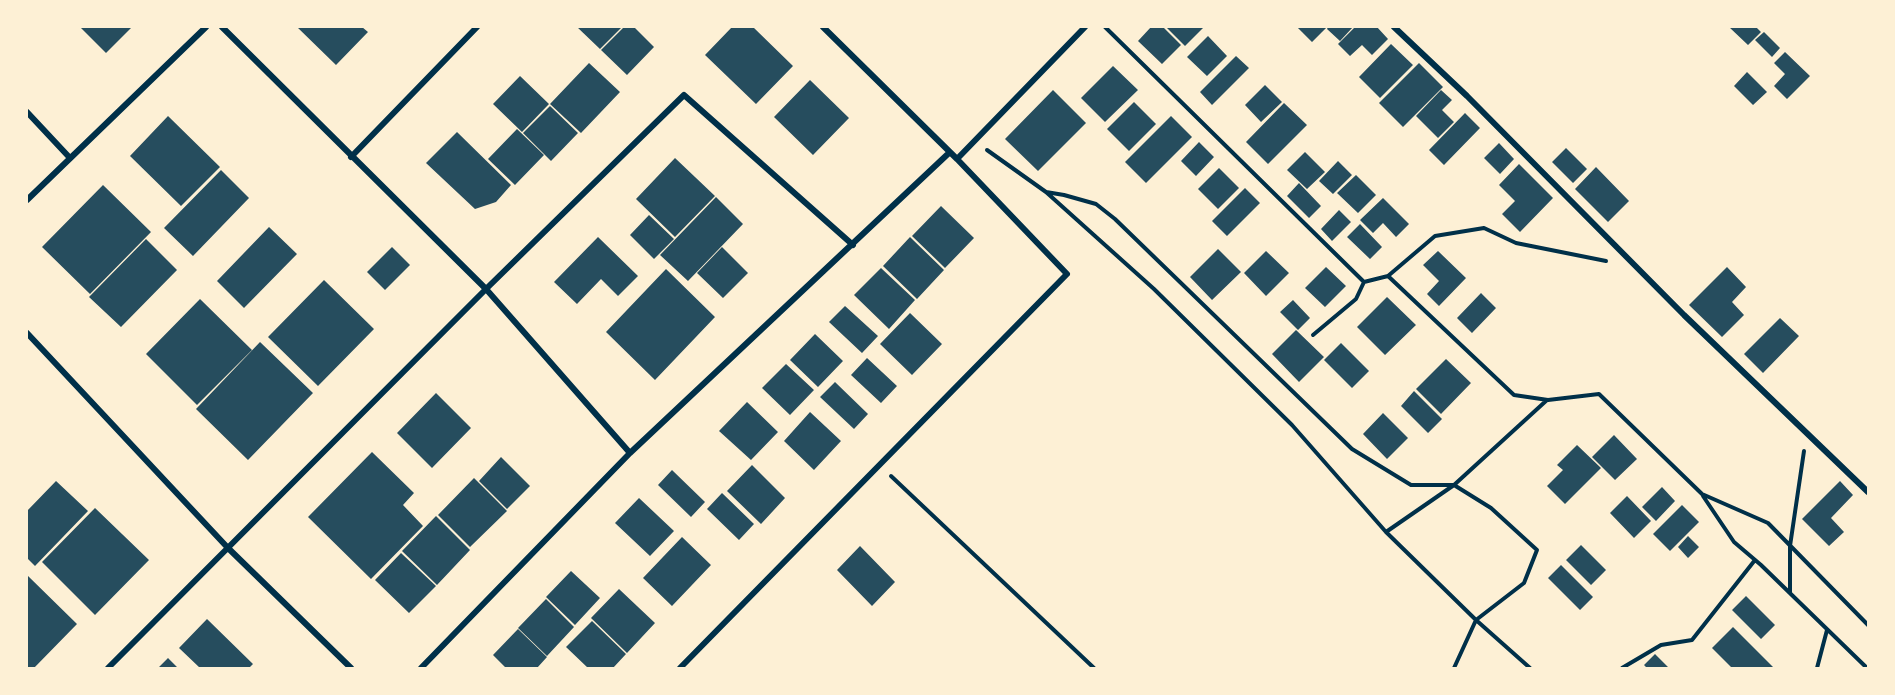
<!DOCTYPE html>
<html>
<head>
<meta charset="utf-8">
<style>
  body { margin:0 }
  #map { position:relative; width:1895px; height:695px; overflow:hidden; background:#fdf0d5; font-family:Inter,sans-serif }
  canvas { display:block }
  .frame { position:absolute; inset:0; border:28px solid #fdf0d5; pointer-events:none }
</style>
</head>
<body>
<div id="map">
<canvas width="1895" height="695"></canvas>
<div class="frame"></div>
</div>
<script>
const ctx = document.querySelector('canvas').getContext('2d');
ctx.lineJoin = 'round';
function fillPath(path, color) { ctx.fillStyle = color; ctx.fill(path, 'evenodd'); }
const shape = rows => new Path2D(rows.map(r => 'M' + r).join(''));
function stroke(path, color, width, dash) { ctx.strokeStyle = color; ctx.lineWidth = width; ctx.lineCap = dash ? 'butt' : 'round'; ctx.setLineDash(dash || []); ctx.stroke(path); }
const building = shape([
  [80,27,132,27,106,53],
  [297,27,362,27,368,32,336,65],
  [577,27,622,27,600,49],
  [624,27,634,27,654,47,627,75,601,50],
  [732,27,753,27,793,66,756,104,705,55],
  [1151,27,1163,27,1181,45,1162,64,1138,41],
  [1166,27,1204,27,1185,46],
  [1297,27,1327,27,1312,42],
  [1328,27,1353,27,1340,41,1327,29],
  [1355,27,1377,27,1388,39,1372,55,1362,45,1350,56,1338,44],
  [1729,27,1756,27,1761,32,1748,45],
  [1764,32,1780,48,1772,57,1755,40],
  [1208,36,1227,56,1207,76,1187,57],
  [1391,44,1413,65,1380,98,1359,77],
  [1785,52,1810,76,1787,99,1774,86,1785,74,1774,63],
  [1236,56,1249,68,1212,105,1200,92],
  [589,63,620,92,581,133,550,104],
  [1419,63,1443,87,1403,127,1379,103],
  [1113,66,1138,90,1105,122,1081,98],
  [1747,72,1767,92,1753,105,1734,86],
  [520,76,549,104,522,132,493,104],
  [810,80,849,118,813,155,774,117],
  [1265,85,1282,102,1261,122,1245,105],
  [1053,90,1086,123,1038,171,1005,139],
  [1441,90,1452,100,1442,110,1454,122,1438,138,1416,116],
  [1134,102,1156,124,1129,151,1107,129],
  [1284,103,1307,125,1268,164,1246,142],
  [550,106,578,133,551,161,523,133],
  [1465,113,1480,128,1444,165,1429,150],
  [168,116,220,167,181,206,130,156],
  [1171,116,1192,137,1146,183,1125,162],
  [517,129,544,155,515,185,488,159],
  [457,132,511,185,496,202,475,209,426,163],
  [1199,142,1214,157,1196,176,1181,161],
  [1499,143,1514,159,1500,174,1484,158],
  [1566,148,1587,169,1573,183,1552,162],
  [1305,152,1325,172,1307,189,1287,170],
  [675,158,715,196,675,237,636,199],
  [1338,161,1352,175,1333,194,1319,181],
  [1519,164,1553,198,1520,232,1502,214,1515,201,1499,185],
  [1596,167,1629,201,1608,222,1575,189],
  [1219,168,1239,188,1218,209,1198,189],
  [221,170,249,198,193,256,164,228],
  [1356,175,1376,195,1358,213,1337,193],
  [1299,183,1321,206,1309,218,1287,196],
  [103,185,151,232,90,294,42,247],
  [1245,188,1260,203,1227,236,1212,221],
  [716,197,743,224,688,281,660,255],
  [1383,198,1409,224,1396,237,1383,223,1373,233,1360,220],
  [941,206,974,238,945,268,912,236],
  [1339,210,1351,222,1332,241,1321,229],
  [649,215,674,239,654,259,630,235],
  [1360,224,1382,247,1370,259,1347,237],
  [269,227,297,254,244,308,217,281],
  [598,237,638,276,618,296,601,279,577,304,554,282],
  [910,237,944,270,917,299,883,266],
  [146,239,177,270,121,327,89,297],
  [392,247,410,265,385,290,367,272],
  [722,247,748,273,723,298,697,273],
  [1218,249,1241,272,1212,300,1190,277],
  [1266,251,1289,273,1266,296,1244,273],
  [1438,251,1466,278,1439,306,1427,294,1439,281,1423,265],
  [1326,267,1346,286,1325,307,1305,288],
  [1727,267,1746,287,1732,302,1744,315,1722,337,1689,305],
  [881,268,915,300,889,329,854,295],
  [666,269,715,317,655,380,606,332],
  [324,280,374,329,318,386,268,337],
  [1481,293,1496,308,1472,333,1457,318],
  [1387,297,1416,325,1385,355,1357,327],
  [200,299,252,350,197,405,146,354],
  [1293,300,1310,318,1298,330,1280,312],
  [845,306,878,336,862,353,829,322],
  [910,313,942,344,912,375,880,344],
  [1780,318,1799,336,1763,373,1744,354],
  [1296,330,1324,357,1299,382,1272,354],
  [815,334,843,361,818,387,790,360],
  [260,342,313,393,248,460,196,409],
  [1341,343,1369,371,1352,388,1324,360],
  [867,358,897,386,881,403,851,375],
  [1446,359,1471,383,1441,414,1416,389],
  [786,364,814,390,790,415,762,388],
  [835,382,868,414,854,429,820,397],
  [1414,391,1442,419,1428,433,1401,406],
  [436,393,471,428,432,468,397,433],
  [747,402,778,432,751,460,719,431],
  [810,412,841,441,814,470,784,441],
  [1383,413,1408,438,1387,459,1363,434],
  [1614,435,1637,459,1615,480,1592,457],
  [1577,445,1601,468,1565,504,1547,486,1563,470,1557,465],
  [372,452,414,493,403,505,423,526,371,579,308,517],
  [501,457,530,486,507,509,479,481],
  [752,465,785,498,761,524,727,491],
  [672,470,705,502,691,517,658,485],
  [474,478,507,511,470,547,438,515],
  [56,481,88,511,35,566,27,558,27,511],
  [1840,481,1853,495,1831,518,1844,532,1829,546,1802,519],
  [1662,487,1675,501,1656,521,1642,507],
  [722,493,754,524,739,540,707,509],
  [1627,496,1651,521,1634,538,1610,513],
  [639,498,674,531,650,556,615,523],
  [1682,505,1699,522,1670,551,1653,534],
  [95,508,149,560,95,615,42,562],
  [436,516,470,550,437,585,402,551],
  [1688,536,1699,547,1688,558,1678,547],
  [682,537,711,565,672,606,643,578],
  [1581,545,1606,570,1591,585,1566,560],
  [860,546,895,582,872,606,837,570],
  [401,553,436,586,409,613,375,580],
  [1561,565,1593,597,1580,610,1548,578],
  [571,571,600,598,575,625,546,597],
  [27,575,77,624,34,668,27,668],
  [619,589,655,623,627,653,591,618],
  [1746,596,1775,625,1761,639,1732,610],
  [546,599,574,627,547,656,518,628],
  [207,619,253,664,249,668,200,668,179,648],
  [592,621,626,654,613,668,588,668,566,647],
  [1733,627,1774,668,1732,668,1712,648],
  [518,629,547,657,537,668,506,668,493,655],
  [1655,654,1669,668,1647,668,1644,665],
  [168,658,178,668,158,668]
]);
const path = shape([
  [1105,27,1364,282,1388,276,1514,395,1548,400,1599,394,1702,494,1768,523,1868,625],
  [987,150,1046,192,1154,289,1292,425,1386,532,1476,620,1530,668],
  [1046,192,1064,195,1096,204,1115,219,1352,449,1411,485,1454,485,1491,508,1537,550,1524,583,1476,620,1454,668],
  [1388,276,1435,236,1484,228,1516,243,1606,261],
  [1313,335,1356,299,1364,282],
  [891,476,1094,668],
  [1703,496,1734,542,1761,565,1867,668],
  [1386,532,1454,485,1547,400],
  [1790,593,1790,546,1804,451],
  [1622,668,1661,645,1692,640,1755,560],
  [1817,668,1827,630]
]);
const minor = shape([
  [222,27,486,289,630,453],
  [1394,27,1467,96,1684,315,1868,492],
  [27,112,70,158],
  [351,157,477,27],
  [957,159,1085,27],
  [27,200,206,27],
  [27,333,228,548,351,668],
  [108,668,486,289,684,95,853,245],
  [421,668,630,453,950,152],
  [680,668,1067,274,957,159,823,27]
]);
fillPath(building, '#264d5e');
stroke(path, '#003049', 4);
stroke(minor, '#003049', 6);
</script>
</body>
</html>
